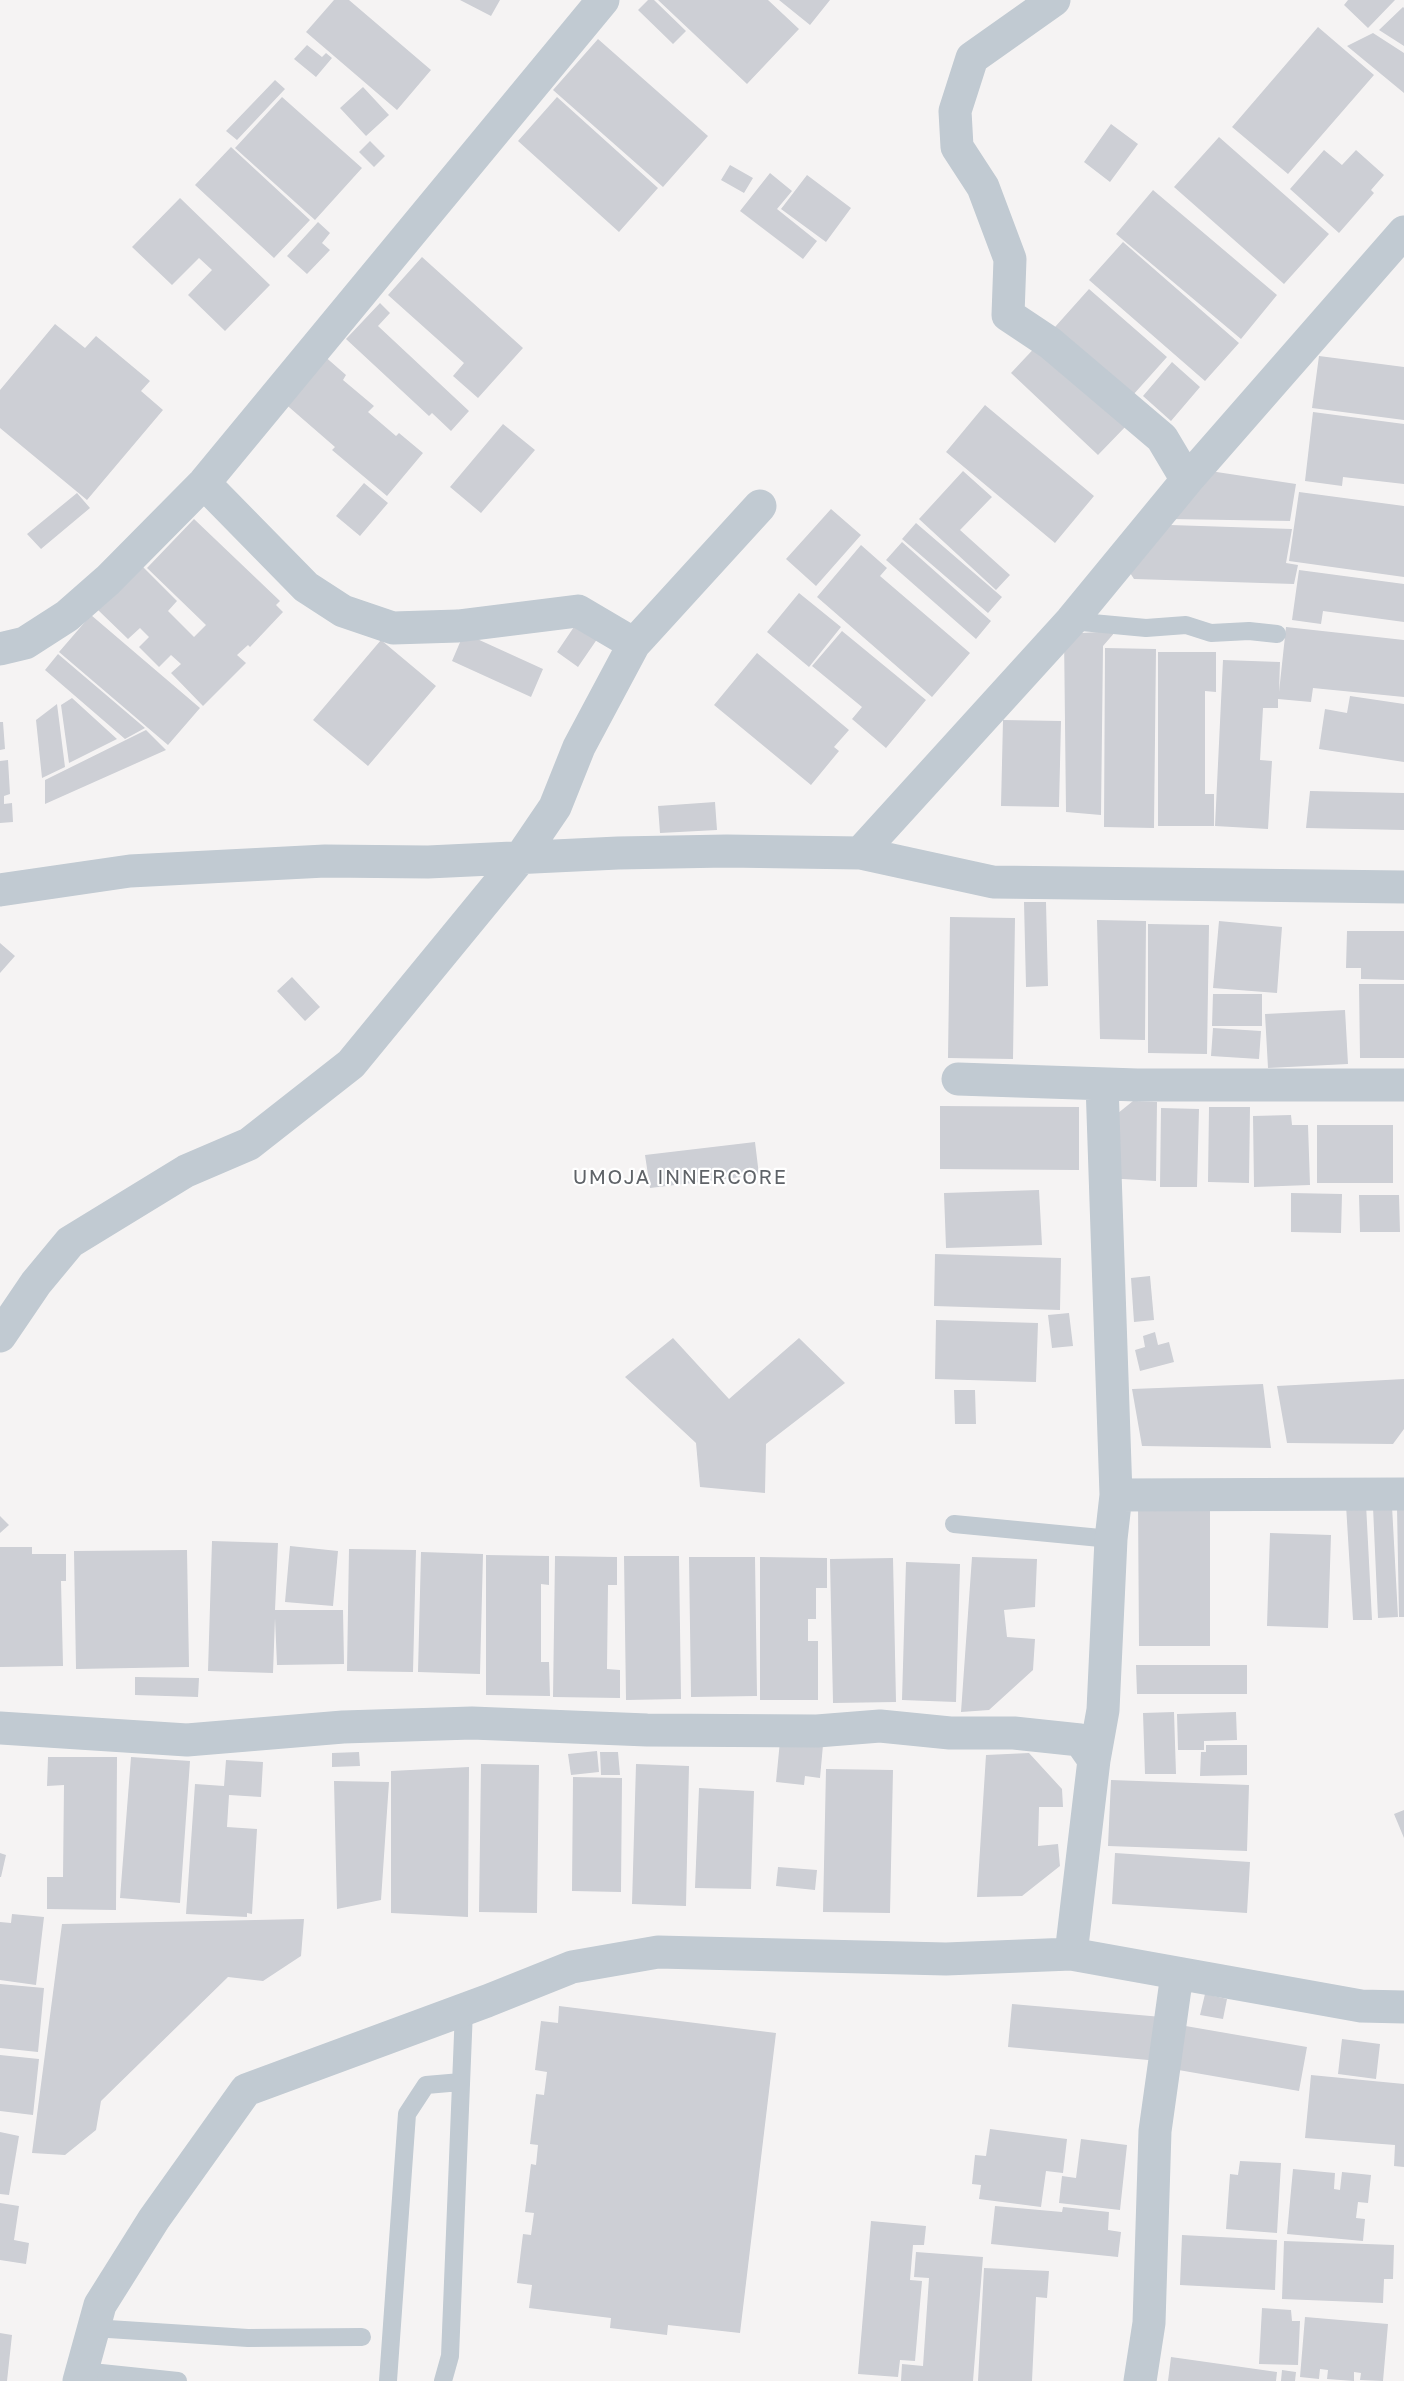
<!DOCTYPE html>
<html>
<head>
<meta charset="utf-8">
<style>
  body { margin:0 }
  canvas { display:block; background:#f5f3f3 }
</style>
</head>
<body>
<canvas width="1404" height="2381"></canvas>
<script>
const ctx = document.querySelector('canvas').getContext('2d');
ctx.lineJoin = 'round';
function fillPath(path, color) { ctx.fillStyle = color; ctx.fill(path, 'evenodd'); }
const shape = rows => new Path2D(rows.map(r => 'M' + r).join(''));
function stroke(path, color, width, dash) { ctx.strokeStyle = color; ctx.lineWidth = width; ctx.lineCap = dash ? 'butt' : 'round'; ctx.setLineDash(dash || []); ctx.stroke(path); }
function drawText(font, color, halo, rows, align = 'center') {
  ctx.font = font + ' "Golos Text",sans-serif'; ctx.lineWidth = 4.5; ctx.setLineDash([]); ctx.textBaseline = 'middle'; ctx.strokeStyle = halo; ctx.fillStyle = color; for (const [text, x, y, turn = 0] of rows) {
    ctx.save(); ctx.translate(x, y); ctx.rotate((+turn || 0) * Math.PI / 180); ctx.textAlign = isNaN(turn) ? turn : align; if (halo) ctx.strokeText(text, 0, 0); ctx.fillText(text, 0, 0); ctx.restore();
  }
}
const building = shape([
  [334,0,349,0,431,70,397,110,306,32],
  [460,0,500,0,491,16],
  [648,0,654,0,686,31,673,44,638,10],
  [658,0,768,0,799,29,747,84],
  [779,0,830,0,810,25],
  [1348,0,1395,0,1368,28,1344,5],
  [1403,7,1404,8,1404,46,1379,30],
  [1318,27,1374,75,1288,174,1232,127],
  [1373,33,1404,53,1404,93,1347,46],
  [598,39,708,136,663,187,553,90],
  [307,45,322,57,326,53,332,58,316,77,294,59],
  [275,80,285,89,237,140,226,131],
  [363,87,389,115,366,136,340,108],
  [282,97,362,168,315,220,235,148],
  [557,97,658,188,619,232,518,141],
  [1111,124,1138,144,1110,182,1084,162],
  [1219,137,1329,234,1284,284,1174,187],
  [370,141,385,156,374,167,359,152],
  [231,147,310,220,274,258,195,185],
  [1324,150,1342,165,1356,150,1384,175,1371,190,1374,193,1339,233,1290,189],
  [730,165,753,178,744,193,721,180],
  [770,173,792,191,777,209,817,241,803,259,740,211],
  [807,175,851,208,826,242,781,209],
  [1153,190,1277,295,1241,339,1116,234],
  [180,198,270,285,225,331,188,295,212,270,199,258,172,285,132,247],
  [318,222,330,233,322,243,330,250,307,274,287,256],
  [1123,242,1239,343,1205,381,1089,280],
  [422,257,523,348,478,398,453,376,464,363,388,295],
  [1089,289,1167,357,1133,395,1055,327],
  [380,303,390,313,378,326,469,411,451,431,432,413,429,416,346,339],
  [55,324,85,348,96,336,150,381,141,391,163,410,87,500,0,428,0,390],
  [1041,341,1128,424,1098,455,1011,373],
  [322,354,346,375,343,380,374,406,368,412,396,436,399,433,423,453,387,496,332,450,335,447,282,401],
  [1319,356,1404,367,1404,420,1312,408],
  [1172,362,1200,387,1171,421,1143,396],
  [985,405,1094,496,1055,543,946,452],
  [1313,412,1404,424,1404,484,1343,477,1342,486,1305,481],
  [503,424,535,450,481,513,450,487],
  [963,471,992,497,960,530,1010,575,996,590,919,519],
  [1210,471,1296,484,1290,521,1170,519],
  [364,483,388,503,360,536,336,516],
  [1299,492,1404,506,1404,577,1289,561],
  [77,493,90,508,41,549,27,534],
  [831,509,861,535,816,586,786,559],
  [194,519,280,601,276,605,283,612,250,647,248,645,237,655,246,663,203,706,171,673,181,664,171,655,159,667,139,647,149,637,140,628,128,639,98,610,141,565,177,601,168,611,194,637,206,625,147,568],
  [916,523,1002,597,988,613,902,539],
  [1170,525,1292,529,1286,563,1298,565,1294,584,1134,579,1125,565],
  [902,542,991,621,976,639,886,560],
  [861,545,887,568,880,576,970,653,932,697,817,597],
  [1299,570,1404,584,1404,622,1323,611,1321,624,1292,620],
  [799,593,841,627,809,667,767,632],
  [91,615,200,708,168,745,59,652],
  [580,618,602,632,578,667,557,652],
  [1286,627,1404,640,1404,697,1313,688,1311,702,1278,699,1278,708,1263,708,1260,760,1272,761,1268,829,1215,826,1223,660,1280,662,1279,692],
  [842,631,926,700,886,748,852,719,862,707,812,666],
  [1116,631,1103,646,1101,815,1066,812,1064,634],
  [464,633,543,669,531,697,452,661],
  [381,640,436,686,368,766,313,720],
  [1105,648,1156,649,1154,828,1104,827],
  [1158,652,1216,652,1216,692,1205,691,1205,794,1214,794,1214,826,1158,826],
  [757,653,849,730,834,747,839,751,811,785,714,705],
  [58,654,145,728,125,739,45,670],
  [1350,696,1404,704,1404,762,1319,749,1325,709,1347,713],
  [72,698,117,739,69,763,61,705],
  [57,704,65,767,42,778,36,720],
  [1003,720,1061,721,1059,807,1001,806],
  [0,722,3,722,5,749,0,750],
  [146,730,166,750,45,804,45,780],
  [8,760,10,794,4,796,4,804,12,803,13,822,0,823,0,761],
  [1310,791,1404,793,1404,830,1306,828],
  [715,802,717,830,660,833,658,806],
  [1024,902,1046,902,1048,986,1026,987],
  [950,917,1015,918,1013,1059,948,1058],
  [1097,920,1146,921,1145,1040,1100,1039],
  [1219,921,1282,927,1277,993,1213,988],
  [1148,924,1209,925,1207,1054,1148,1053],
  [1347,931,1404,931,1404,980,1361,979,1361,968,1346,968],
  [0,943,15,956,0,973],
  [292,977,320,1007,305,1021,277,991],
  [1359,984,1404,984,1404,1058,1360,1058],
  [1213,994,1262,994,1262,1026,1212,1026],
  [1345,1010,1348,1064,1268,1068,1265,1014],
  [1213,1028,1261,1031,1259,1059,1211,1056],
  [1133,1101,1157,1102,1156,1181,1106,1178,1107,1122],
  [940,1106,1079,1107,1079,1170,940,1169],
  [1209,1107,1250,1107,1249,1183,1208,1182],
  [1161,1108,1199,1109,1197,1187,1160,1187],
  [1291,1115,1292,1125,1308,1125,1310,1185,1254,1187,1253,1116],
  [1317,1125,1393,1125,1393,1183,1317,1183],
  [755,1142,759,1175,650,1188,645,1155],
  [1039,1190,1042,1245,946,1248,944,1193],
  [1291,1193,1342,1194,1341,1233,1291,1232],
  [1359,1195,1399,1195,1400,1232,1360,1232],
  [935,1254,1061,1258,1060,1310,934,1306],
  [1150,1276,1154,1320,1134,1322,1131,1278],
  [1069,1313,1073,1346,1052,1348,1048,1315],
  [936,1320,1038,1323,1036,1382,935,1379],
  [1155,1332,1158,1345,1169,1342,1174,1362,1140,1371,1135,1350,1145,1347,1143,1336],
  [673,1338,729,1399,799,1338,845,1383,766,1444,765,1493,700,1487,696,1443,625,1377],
  [1404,1379,1404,1429,1393,1444,1287,1443,1277,1386],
  [1263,1384,1271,1448,1142,1446,1132,1389],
  [954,1390,975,1390,976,1424,955,1424],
  [1138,1503,1210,1504,1210,1646,1139,1646],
  [1366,1504,1372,1620,1353,1620,1346,1505],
  [1392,1506,1398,1617,1378,1618,1373,1507],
  [1397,1507,1404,1507,1404,1617,1399,1617],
  [0,1516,9,1525,0,1533],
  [1270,1533,1331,1535,1328,1628,1267,1626],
  [212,1541,278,1543,275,1610,343,1610,344,1664,277,1665,275,1618,273,1673,208,1671],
  [290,1546,338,1551,333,1606,285,1602],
  [0,1547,32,1547,32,1554,66,1554,66,1581,61,1581,63,1666,0,1667],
  [349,1549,416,1550,413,1672,347,1671],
  [187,1550,189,1667,76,1669,74,1551],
  [421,1552,483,1554,480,1674,418,1672],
  [486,1555,549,1556,549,1585,541,1584,541,1662,549,1662,550,1696,486,1695],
  [555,1556,617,1557,617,1585,608,1585,607,1669,620,1670,620,1698,553,1697],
  [624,1556,679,1556,681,1699,626,1700],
  [689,1557,755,1557,757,1696,691,1697],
  [760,1557,827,1558,827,1588,816,1588,816,1619,808,1619,808,1641,818,1641,818,1700,760,1700],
  [972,1557,1037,1559,1035,1607,1004,1610,1007,1637,1035,1639,1033,1670,989,1710,961,1712],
  [893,1558,896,1702,833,1703,830,1559],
  [906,1562,960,1564,956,1702,902,1700],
  [1136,1665,1247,1665,1247,1694,1137,1694],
  [135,1677,199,1678,198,1697,135,1695],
  [1174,1712,1176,1774,1145,1774,1143,1713],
  [1236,1712,1237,1740,1204,1741,1204,1750,1178,1750,1177,1714],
  [780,1741,823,1745,820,1778,805,1776,804,1785,776,1782],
  [1206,1745,1247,1745,1247,1775,1200,1776,1201,1752,1206,1752],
  [597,1751,599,1772,571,1775,568,1754],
  [359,1752,360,1766,332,1767,332,1753],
  [600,1752,618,1752,620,1775,601,1775],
  [1029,1753,1062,1789,1063,1807,1039,1807,1038,1846,1058,1844,1060,1866,1022,1896,977,1897,986,1755],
  [48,1757,117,1757,116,1910,47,1909,47,1877,63,1877,64,1785,47,1786],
  [131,1757,190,1761,180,1903,120,1898],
  [226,1760,263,1762,261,1797,229,1795,227,1827,257,1829,252,1914,247,1913,247,1917,186,1914,195,1784,224,1786],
  [481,1764,539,1765,537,1913,479,1912],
  [636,1764,689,1766,686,1906,632,1904],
  [469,1767,468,1917,391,1913,391,1771],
  [826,1769,893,1770,890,1913,823,1912],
  [573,1777,622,1778,621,1892,572,1891],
  [1111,1780,1249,1785,1247,1851,1108,1846],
  [334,1781,389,1782,381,1900,337,1909],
  [699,1788,754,1791,751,1889,695,1888],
  [1404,1810,1404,1838,1394,1814],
  [0,1853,6,1855,1,1877,0,1877],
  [1115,1853,1250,1862,1247,1913,1112,1904],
  [778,1867,817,1870,815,1890,776,1886],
  [12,1914,44,1917,36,1985,0,1980,0,1922,11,1923],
  [304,1919,301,1956,263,1981,228,1977,101,2101,96,2130,65,2155,32,2153,62,1924],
  [0,1984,44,1988,38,2052,0,2048],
  [1205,1994,1227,1999,1223,2019,1200,2015],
  [1012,2004,1162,2017,1159,2061,1008,2047],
  [559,2006,776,2033,740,2333,668,2325,667,2335,610,2328,611,2318,529,2308,532,2285,517,2283,523,2234,531,2235,534,2213,525,2212,531,2164,536,2165,538,2145,530,2144,536,2094,544,2095,547,2072,535,2070,541,2021,558,2023],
  [1174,2024,1307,2047,1299,2091,1167,2068],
  [1342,2039,1380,2044,1376,2079,1338,2074],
  [0,2055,39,2059,33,2115,0,2111],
  [1311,2075,1404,2084,1404,2167,1394,2166,1395,2145,1305,2138],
  [990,2129,1067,2139,1063,2173,1046,2171,1041,2207,979,2199,981,2185,972,2184,975,2155,986,2156],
  [0,2132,19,2136,9,2195,0,2194],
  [1081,2139,1127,2145,1120,2210,1059,2203,1062,2176,1076,2178],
  [1240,2161,1281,2163,1277,2233,1226,2229,1230,2174,1238,2175],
  [1293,2169,1335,2173,1334,2189,1340,2190,1342,2172,1371,2175,1368,2203,1358,2202,1356,2218,1365,2219,1363,2241,1287,2234],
  [0,2203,19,2206,14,2240,29,2243,26,2264,0,2260],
  [995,2206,1062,2212,1063,2207,1109,2212,1108,2230,1121,2232,1118,2257,991,2244],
  [871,2221,926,2226,924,2245,913,2245,910,2280,922,2281,915,2361,900,2360,898,2377,858,2374],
  [1182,2235,1277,2240,1275,2290,1180,2285],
  [1284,2241,1394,2245,1393,2279,1384,2279,1383,2303,1282,2299],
  [916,2252,983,2257,973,2381,901,2381,902,2364,923,2366,929,2278,914,2277],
  [984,2268,1049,2271,1047,2298,1036,2297,1032,2381,978,2381],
  [1262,2308,1291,2310,1292,2321,1300,2321,1298,2365,1259,2364],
  [1305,2317,1388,2324,1383,2381,1360,2380,1361,2373,1354,2372,1354,2381,1327,2379,1328,2370,1320,2369,1319,2379,1300,2377],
  [0,2333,12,2335,7,2381,0,2381],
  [1171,2357,1277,2372,1276,2381,1168,2381],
  [1282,2370,1296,2372,1295,2381,1281,2381]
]);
const service = shape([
  [1071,621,1146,628,1186,625,1211,633,1249,631,1277,634],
  [954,1524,1111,1539],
  [93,2328,248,2338,362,2337],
  [82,2371,178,2381],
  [388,2381,407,2114,426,2085,461,2082],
  [443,2381,450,2356,464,2010]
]);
const minor = shape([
  [1054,0,972,58,955,111,957,147,983,187,1010,259,1008,315,1050,343,1162,438,1187,480],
  [204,483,306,587,343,611,393,628,458,626,578,611,634,644],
  [0,649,25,643,67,616,108,580,204,483,603,0],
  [860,853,1071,621,1187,480,1404,232],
  [0,890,130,871,325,861,428,862,618,853,727,851,860,853,993,882,1404,887],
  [958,1079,1137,1085,1404,1085],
  [0,1336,36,1283,70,1242,186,1171,249,1144,351,1064,521,857,555,807,579,747,634,644,760,506],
  [1116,1495,1404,1494],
  [0,1728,187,1740,343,1727,472,1723,647,1730,817,1731,880,1726,950,1733,1014,1733,1080,1740,1094,1760],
  [1071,1954,1094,1760,1103,1710,1111,1539,1116,1495,1102,1084],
  [79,2381,100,2305,154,2219,246,2090,487,2001,572,1967,658,1952,946,1959,1071,1954,1361,2006,1404,2007],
  [1140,2381,1149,2323,1155,2131,1177,1974]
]);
const quarterNames = [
  ["UMOJA INNERCORE",680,1178]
];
fillPath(building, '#cdcfd5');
stroke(service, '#c1cad2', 18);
stroke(minor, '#c1cad2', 33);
ctx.letterSpacing = '1.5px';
drawText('20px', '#5f6368', '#fff', quarterNames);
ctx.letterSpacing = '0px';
</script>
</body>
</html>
